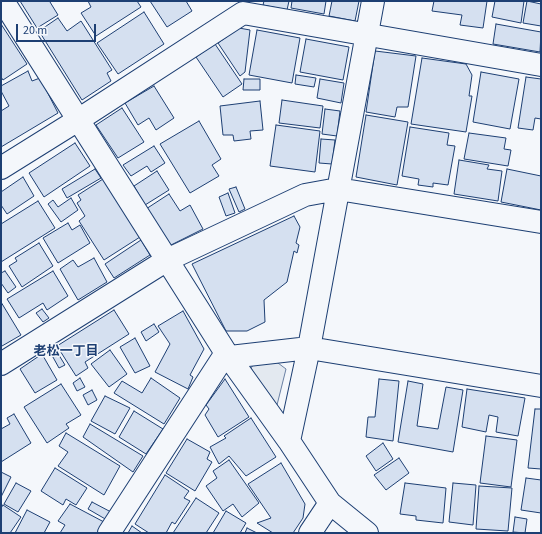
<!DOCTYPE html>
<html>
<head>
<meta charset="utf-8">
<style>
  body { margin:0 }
  #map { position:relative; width:542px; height:534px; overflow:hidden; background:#f4f7fb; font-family:"Source Sans 3",sans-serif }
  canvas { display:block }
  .frame { position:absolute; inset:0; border:2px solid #1d3f73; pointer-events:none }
  .scale { position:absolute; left:16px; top:24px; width:80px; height:18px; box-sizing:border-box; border:2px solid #1d3f73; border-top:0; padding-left:5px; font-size:12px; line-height:14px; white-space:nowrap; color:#1d3f73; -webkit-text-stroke:3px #f4f7fb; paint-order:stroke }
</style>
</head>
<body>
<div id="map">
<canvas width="542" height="534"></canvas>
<div class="frame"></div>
<div class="scale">20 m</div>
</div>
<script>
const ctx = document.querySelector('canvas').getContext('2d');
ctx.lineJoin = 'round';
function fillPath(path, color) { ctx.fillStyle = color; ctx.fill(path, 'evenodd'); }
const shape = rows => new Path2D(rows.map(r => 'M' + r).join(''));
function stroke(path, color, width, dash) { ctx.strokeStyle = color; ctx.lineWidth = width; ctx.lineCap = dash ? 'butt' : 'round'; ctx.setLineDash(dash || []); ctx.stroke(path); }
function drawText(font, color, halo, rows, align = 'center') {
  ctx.font = font + ' "Source Sans 3","Noto Sans JP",sans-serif'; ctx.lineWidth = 3; ctx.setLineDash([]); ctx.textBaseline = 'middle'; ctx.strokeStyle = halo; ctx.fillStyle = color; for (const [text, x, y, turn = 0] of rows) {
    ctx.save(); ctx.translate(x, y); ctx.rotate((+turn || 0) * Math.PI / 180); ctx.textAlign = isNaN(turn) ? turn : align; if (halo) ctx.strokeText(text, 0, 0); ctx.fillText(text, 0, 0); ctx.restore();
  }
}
const green = shape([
  [257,360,268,360,278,363,286,369,277,405,274,407,251,368,257,360]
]);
const building = shape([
  [20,1,52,1,50,2,58,15,37,28,20,1],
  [88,1,137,1,141,7,96,36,81,13,91,7,88,1],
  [150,1,186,1,192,11,167,27,150,1],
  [264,1,289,1,287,10,263,5,264,1],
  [292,1,326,1,324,14,291,8,292,1],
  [332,1,359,1,355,21,329,16,332,1],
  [434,1,487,1,483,28,460,25,462,15,432,11,434,1],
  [495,1,524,1,521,23,492,17,495,1],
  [527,1,541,4,541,26,523,23,527,1],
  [144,12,164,44,118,74,97,43,144,12],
  [58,18,67,31,81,21,112,70,107,73,111,81,82,100,39,31,58,18],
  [1,24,27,64,3,80,1,77,1,24],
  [496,24,541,32,540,52,493,44,496,24],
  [239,28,250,30,245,72,240,76,218,43,239,28],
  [257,30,300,38,292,83,249,75,257,30],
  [306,39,349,47,343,80,300,72,306,39],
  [215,44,242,84,223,97,196,57,215,44],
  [375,51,416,56,408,107,397,107,395,117,366,112,375,51],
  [422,58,466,64,472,75,469,96,472,96,466,132,411,124,422,58],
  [28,71,32,81,40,78,58,113,1,147,1,111,9,106,1,91,1,86,28,71],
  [481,72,519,79,510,129,473,122,481,72],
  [296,75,316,78,314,87,295,84,296,75],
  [526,77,541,79,541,119,535,118,533,130,518,128,526,77],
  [244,79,260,79,260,90,243,90,244,79],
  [320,79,344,83,341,103,317,98,320,79],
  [154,86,174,118,156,130,149,118,138,125,125,103,154,86],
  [282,100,323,106,320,128,279,123,282,100],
  [260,101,263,130,250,131,251,139,234,141,233,135,223,135,220,106,260,101],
  [122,108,144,142,118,158,96,125,122,108],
  [325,109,340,111,337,136,322,134,325,109],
  [366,115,408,122,397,185,356,177,366,115],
  [199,121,221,159,212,165,219,176,190,193,160,144,199,121],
  [276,125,320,131,315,172,270,166,276,125],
  [410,127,449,133,447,145,455,146,448,185,433,183,433,187,418,185,419,179,402,176,410,127],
  [469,133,506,138,504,149,511,150,508,166,464,159,469,133],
  [321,139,335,140,332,164,319,163,321,139],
  [75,143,90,166,44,197,29,173,75,143],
  [154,146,165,163,151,172,147,166,131,176,123,165,154,146],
  [459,160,489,165,487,169,502,171,498,201,454,194,459,160],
  [95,169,101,178,67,198,62,189,95,169],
  [507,169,541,176,541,210,501,202,507,169],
  [157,171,169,190,145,205,134,186,157,171],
  [23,177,34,196,7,214,1,205,1,192,23,177],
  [103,179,140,237,104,260,79,221,85,216,77,203,81,200,78,195,103,179],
  [236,187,245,209,239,212,229,189,236,187],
  [228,193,235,213,226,216,219,197,228,193],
  [169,194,180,211,190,205,203,229,169,246,146,209,169,194],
  [71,198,78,210,61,222,48,204,53,200,58,207,71,198],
  [38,201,55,228,1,262,1,224,38,201],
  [294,216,300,227,296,243,299,245,297,253,294,251,287,282,264,300,265,322,247,331,226,331,192,264,294,216],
  [68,223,72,230,80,225,90,243,58,263,43,238,68,223],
  [141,240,150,255,114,278,105,264,141,240],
  [39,243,53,266,22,287,9,266,17,261,15,258,39,243],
  [94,258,107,282,78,300,60,269,73,260,78,267,94,258],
  [5,271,16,287,8,293,1,283,1,273,5,271],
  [53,271,68,296,47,310,43,303,19,318,7,299,53,271],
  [1,302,21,335,2,346,1,346,1,302],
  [42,309,49,318,43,322,36,313,42,309],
  [114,310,129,334,85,362,88,368,76,376,57,346,114,310],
  [183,311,204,349,190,375,193,377,188,389,155,372,170,344,158,326,183,311],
  [154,324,159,332,146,341,141,332,154,324],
  [135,338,150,366,135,373,120,347,135,338],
  [54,347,65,365,59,368,49,350,54,347],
  [110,350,127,374,109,387,91,364,110,350],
  [42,354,57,380,35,393,20,369,42,354],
  [80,378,85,387,77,391,73,383,80,378],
  [151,378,180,398,164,424,114,393,122,381,142,393,151,378],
  [225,379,249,417,218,437,205,415,209,409,206,405,225,379],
  [379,379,399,381,393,441,366,437,368,417,375,417,379,379],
  [408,381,423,384,417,426,438,429,446,387,463,390,453,452,398,442,408,381],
  [61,384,81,415,66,424,69,428,47,443,24,407,61,384],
  [467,389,525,398,518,436,496,432,498,417,489,415,486,432,462,427,467,389],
  [92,390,97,400,88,405,83,395,92,390],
  [105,396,130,408,115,434,91,421,105,396],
  [535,409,541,409,541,469,528,468,535,409],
  [134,411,163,429,146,454,119,437,134,411],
  [14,414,31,443,1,462,1,429,10,424,7,418,14,414],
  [251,418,276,457,246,476,229,456,219,464,210,447,226,438,224,436,251,418],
  [90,424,143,456,133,472,83,437,90,424],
  [66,433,120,466,104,495,58,466,68,452,59,446,66,433],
  [486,436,517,440,511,487,480,483,486,436],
  [187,439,210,452,207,459,212,462,195,491,166,473,187,439],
  [383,443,393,459,376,471,366,456,383,443],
  [399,458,409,473,386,490,374,475,399,458],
  [229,460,259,503,242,517,233,504,223,511,206,486,217,478,213,471,229,460],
  [281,463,305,504,303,518,293,533,273,533,257,523,271,518,248,484,281,463],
  [55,468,87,488,76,505,66,499,63,505,41,491,55,468],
  [1,472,11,477,1,497,1,472],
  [165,475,189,491,184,498,190,501,175,524,172,522,166,533,149,533,135,524,165,475],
  [526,478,541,480,541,513,521,510,526,478],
  [16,483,31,491,18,512,4,504,16,483],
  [405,483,446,488,443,523,416,520,416,516,400,514,405,483],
  [453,483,476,485,473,525,449,522,453,483],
  [479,486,512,488,508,531,476,529,479,486],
  [196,498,219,513,206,533,173,533,196,498],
  [92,502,111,512,107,520,88,509,92,502],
  [70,504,104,522,98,533,60,533,65,525,58,521,70,504],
  [3,505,21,517,10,533,1,533,1,508,3,505],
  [27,510,50,522,44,533,15,533,27,510],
  [226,511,246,523,240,533,213,533,226,511],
  [515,517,527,519,525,533,513,532,515,517],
  [132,526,142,533,128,533,132,526],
  [247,528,257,533,245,533,247,528]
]);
const street = shape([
  [3,1,226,353,289,441,330,503,367,533],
  [1,168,78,120,243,13,541,65],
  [230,357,309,348,541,386],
  [1,364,167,260,305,195,338,189,541,222],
  [289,441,309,348,373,1],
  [109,533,226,353],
  [310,533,330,503]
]);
const neighbourhoodNames = [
  ["老松一丁目",66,352]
];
fillPath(green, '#e3e9f0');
stroke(green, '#687fa3', 1);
fillPath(building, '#d5e0f0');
stroke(building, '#1d3f73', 1);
stroke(street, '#1d3f73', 24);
stroke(street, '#f4f7fb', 22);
drawText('bold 13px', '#1d3f73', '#f4f7fb', neighbourhoodNames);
</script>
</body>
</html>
